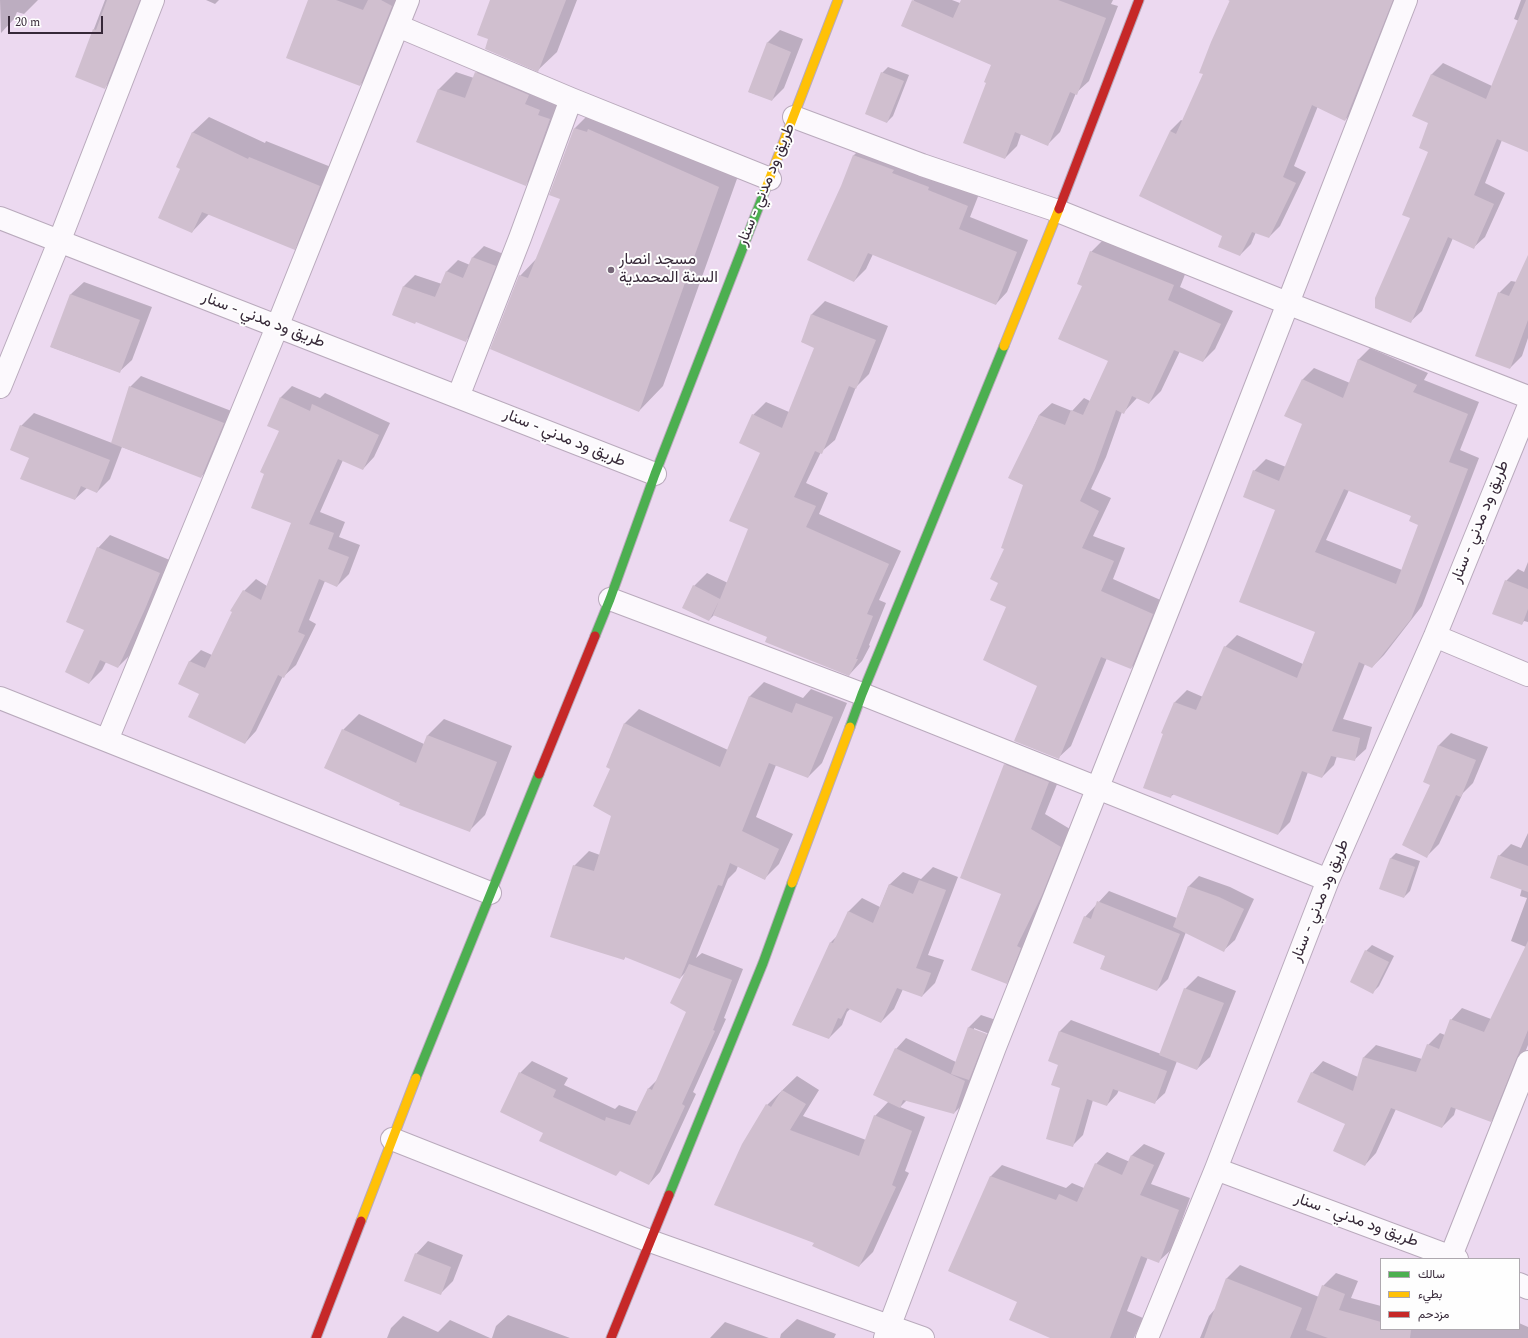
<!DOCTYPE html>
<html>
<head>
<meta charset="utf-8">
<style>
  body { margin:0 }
  #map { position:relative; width:1528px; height:1338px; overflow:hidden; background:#ecd9f0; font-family:Spectral,Vazirmatn,serif }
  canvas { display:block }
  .legend { position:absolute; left:1380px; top:1258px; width:140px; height:72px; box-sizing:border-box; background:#fefefe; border:1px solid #aea8af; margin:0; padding:5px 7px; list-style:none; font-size:12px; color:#362838 }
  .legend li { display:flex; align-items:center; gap:8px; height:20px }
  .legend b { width:20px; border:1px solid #aea8af }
  .scale { position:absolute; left:8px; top:16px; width:95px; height:18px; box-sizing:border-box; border:2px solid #362838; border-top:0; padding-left:5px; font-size:12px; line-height:14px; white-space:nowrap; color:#362838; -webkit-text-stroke:3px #fefefe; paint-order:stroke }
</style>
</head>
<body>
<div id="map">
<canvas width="1528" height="1338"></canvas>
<ul class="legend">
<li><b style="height:5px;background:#4caf50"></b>سالك</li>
<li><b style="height:5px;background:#ffc107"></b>بطيء</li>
<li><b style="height:5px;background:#c62828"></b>مزدحم</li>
</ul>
<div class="scale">20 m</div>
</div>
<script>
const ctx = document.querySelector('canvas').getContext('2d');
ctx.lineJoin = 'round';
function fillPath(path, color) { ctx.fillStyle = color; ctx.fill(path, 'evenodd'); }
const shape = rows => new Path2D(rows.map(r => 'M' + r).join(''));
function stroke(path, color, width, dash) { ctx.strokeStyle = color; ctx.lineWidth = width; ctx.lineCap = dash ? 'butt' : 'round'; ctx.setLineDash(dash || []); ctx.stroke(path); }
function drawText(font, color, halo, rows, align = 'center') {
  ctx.font = font + ' Spectral,Vazirmatn,serif'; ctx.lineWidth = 4; ctx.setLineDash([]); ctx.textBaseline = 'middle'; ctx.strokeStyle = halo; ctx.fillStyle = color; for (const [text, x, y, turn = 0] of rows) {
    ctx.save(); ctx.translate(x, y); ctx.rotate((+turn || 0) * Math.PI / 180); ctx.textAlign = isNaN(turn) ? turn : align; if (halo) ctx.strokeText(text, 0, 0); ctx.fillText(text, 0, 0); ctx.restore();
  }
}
const shadow = shape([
  [0,0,38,0,24,14,17,12,14,19,1,33],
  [105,0,146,0,116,76,105,87,76,76],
  [206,0,219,0,215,4],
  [309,0,403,0,375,70,360,85],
  [492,0,577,0,557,52,538,70,490,39],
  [914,0,952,0,960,3,962,0,1113,0,1111,4,1118,6,1089,81,1076,93,1060,132,1047,145,1021,134,1017,146,1005,158,987,82,992,64,913,1],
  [1228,0,1399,0,1356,109,1345,120,1318,106,1294,166,1306,172,1280,226,1269,237,1256,232,1251,244,1240,255,1224,236,1170,131,1181,120,1183,121,1205,73,1231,1],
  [1521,0,1528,0,1528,151,1502,140,1485,183,1505,193,1485,237,1473,248,1453,238,1422,311,1410,322,1411,217,1429,151,1431,75,1443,63,1492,86,1519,21,1514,19],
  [780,30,803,39,784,88,772,100,749,92,768,42],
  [494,55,567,102,543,167,526,184,418,141,439,89,456,72,474,78,476,73],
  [888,67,909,75,893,116,887,122,882,73],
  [599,104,743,162,663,386,639,411,520,276,537,258,561,199,575,128],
  [209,117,265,143,266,141,336,169,311,232,294,248,209,214,192,232,181,168,192,133],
  [865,144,979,194,970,217,1028,240,1007,292,996,304,873,254,866,269,854,281,842,187,854,155],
  [1104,239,1186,272,1180,287,1233,311,1215,349,1203,361,1180,351,1161,391,1149,403,1137,398,1124,412,1122,412,1106,457,1091,489,1111,498,1093,536,1125,548,1113,579,1165,602,1143,656,1131,668,1107,658,1071,746,1058,758,1038,685,999,582,1005,548,1024,485,1010,478,1039,415,1052,403,1072,411,1084,398,1090,401,1109,361,1083,286,1091,252],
  [484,246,506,255,477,329,466,340,416,321,393,315,404,286,415,275,442,284,447,271,458,260,470,265,473,257],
  [1528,257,1528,338,1522,356,1510,368,1499,293,1511,281,1517,282],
  [84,282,152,307,132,360,119,372,51,347,71,294],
  [825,301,888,326,869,374,856,387,835,440,821,452,806,483,828,493,819,514,901,551,879,600,886,603,869,645,870,646,862,661,849,675,769,637,714,615,709,620,694,586,707,573,728,583,750,529,761,452,753,415,766,402,789,412,815,347,802,342,812,314],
  [1370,348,1428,373,1424,380,1479,402,1460,450,1479,458,1422,606,1384,655,1372,667,1365,664,1343,719,1372,727,1366,749,1354,760,1337,756,1334,765,1322,777,1308,772,1290,822,1278,834,1174,794,1170,797,1165,734,1162,733,1175,702,1187,690,1203,697,1225,647,1237,635,1303,664,1316,631,1276,509,1254,471,1266,459,1286,467,1303,423,1286,415,1303,379,1314,368,1350,383,1358,360],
  [1349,490,1413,515,1419,525,1402,570,1326,540],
  [141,376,234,412,212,465,201,477,122,447,110,479,97,492,87,488,75,499,30,457,21,426,34,413,112,443,130,387],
  [292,386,320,398,325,393,390,423,374,457,363,469,343,460,320,512,345,522,339,537,360,545,349,574,337,586,325,581,309,620,316,624,296,665,284,676,283,676,256,731,245,743,200,693,189,662,201,650,212,655,233,612,232,611,244,591,256,579,267,586,292,522,280,431,281,397],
  [110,535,172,561,130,655,118,667,106,662,102,670,89,683,85,629,98,548],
  [1528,562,1528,622,1524,621,1522,624,1506,581,1518,569,1524,572],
  [764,682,803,698,811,689,847,703,822,763,808,777,776,765,756,817,793,834,779,864,764,879,738,866,736,871,728,879,696,958,702,953,743,969,724,1018,726,1019,693,1092,696,1094,660,1172,649,1184,545,1132,520,1073,532,1061,568,1078,564,1085,615,1109,619,1105,638,1112,648,1089,658,1079,688,1011,686,972,680,978,626,956,624,959,574,866,589,851,600,855,612,815,612,768,607,766,625,723,639,709,728,750,750,696],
  [359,714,424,744,428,735,444,719,512,746,485,815,469,831,401,802,343,730],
  [1451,733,1488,747,1473,783,1463,793,1439,844,1427,856,1431,784,1439,745],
  [1020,750,1064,767,1045,814,1075,832,1021,968,1006,983,1002,893,1005,765],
  [1528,833,1528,1045,1502,1109,1491,1121,1456,1108,1454,1115,1442,1127,1396,1109,1376,1153,1365,1165,1346,1123,1312,1073,1323,1061,1358,1077,1364,1057,1376,1045,1422,1059,1428,1045,1440,1033,1445,1035,1451,1020,1462,1008,1491,1019,1526,947,1511,941,1527,898,1520,896,1522,888,1499,856,1511,844,1521,848],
  [1396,853,1420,861,1410,891,1404,897,1390,859],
  [933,867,958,877,928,955,944,960,935,983,922,996,903,989,894,1009,881,1022,851,1008,847,1012,842,1025,829,1038,793,1024,831,942,838,935,848,912,862,898,880,907,889,885,903,872,921,879],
  [1199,876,1230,887,1254,899,1235,940,1224,950,1186,932,1168,979,1157,990,1106,955,1085,917,1109,891,1177,918,1188,887],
  [1372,945,1394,956,1379,986,1373,992,1366,951],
  [1198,976,1236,991,1210,1057,1197,1069,1177,1061,1165,1093,1154,1103,1119,1090,1117,1094,1107,1105,1093,1100,1083,1135,1072,1146,1061,1088,1059,1064,1049,1060,1060,1031,1071,1020,1161,1054,1185,989],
  [981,1015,999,1021,964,1103,954,1113,907,1100,900,1107,925,1117,905,1171,909,1173,873,1252,859,1266,815,1243,767,1105,797,1076,819,1090,803,1116,866,1140,875,1116,889,1101,874,1094,896,1049,906,1038,956,1062,969,1027],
  [974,1028,992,1035,991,1037,974,1030],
  [1144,1144,1165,1153,1151,1184,1190,1198,1171,1250,1159,1261,1148,1257,1127,1311,1143,1318,1134,1338,1052,1338,1018,1301,990,1177,1002,1165,1066,1188,1072,1183,1084,1188,1096,1164,1107,1152,1130,1162,1132,1155],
  [428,1241,463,1255,453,1281,440,1294,416,1254],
  [1240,1265,1319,1297,1323,1286,1336,1273,1358,1281,1351,1298,1381,1306,1381,1329,1519,1329,1519,1323,1528,1327,1528,1338,1200,1338,1209,1316,1216,1308,1227,1278],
  [508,1315,570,1338,492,1338,496,1326],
  [403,1316,438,1332,450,1320,490,1338,387,1338,391,1328],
  [797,1319,836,1334,834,1338,780,1338,781,1334],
  [725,1322,769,1338,710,1338]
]);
const building = shape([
  [107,0,140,0,105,89,75,77,93,29,96,30],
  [308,0,336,0,363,10,368,0,381,0,392,6,360,86,286,58],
  [490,0,566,0,538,72,485,49,488,39,477,35],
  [912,0,953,18,961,0,1058,0,1106,18,1077,95,1070,92,1048,146,1015,132,1005,159,963,143,986,83,984,82,991,65,901,26],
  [1230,0,1393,0,1345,121,1312,105,1283,177,1296,183,1269,238,1252,232,1240,256,1218,247,1222,236,1139,196,1170,131,1176,134,1203,74,1199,73,1211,42],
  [1526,0,1528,0,1528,152,1497,139,1474,195,1494,204,1474,249,1448,237,1411,323,1375,308,1375,298,1410,218,1402,215,1428,152,1419,148,1428,123,1412,116,1431,74,1486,99],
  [767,42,791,52,772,101,748,92],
  [475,72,529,95,525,104,540,110,538,115,550,119,526,186,416,142,438,89,465,98],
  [881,72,904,81,887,123,865,114],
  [574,128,587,132,588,129,719,187,639,412,490,349,519,275,528,278,560,199,549,195],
  [192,132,248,159,249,157,320,186,295,250,202,212,192,233,158,218,180,169,176,167],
  [853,155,894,170,892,173,929,187,928,190,968,206,959,229,1017,252,996,305,868,253,854,282,807,260,841,186],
  [1090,251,1174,285,1168,300,1221,324,1203,362,1174,350,1149,404,1132,396,1124,414,1116,410,1094,471,1080,501,1099,511,1082,548,1114,561,1101,591,1153,614,1131,669,1101,657,1059,759,1014,741,1037,686,983,660,1006,607,990,600,998,583,990,579,1004,549,1001,548,1023,485,1008,478,1039,415,1065,425,1071,410,1083,415,1108,361,1058,339,1082,286,1077,284],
  [1528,255,1528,320,1510,369,1475,356,1498,292,1509,296],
  [472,257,496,266,466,342,416,322,415,324,392,315,403,286,435,297,446,271,463,278],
  [70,294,140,320,120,373,50,347],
  [811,314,876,340,856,389,849,386,822,454,815,451,794,497,816,506,806,527,889,564,867,614,873,616,856,659,858,659,849,676,765,642,767,637,713,615,719,601,709,621,682,608,693,585,720,599,748,529,729,521,760,453,739,443,752,414,782,428,814,348,801,342],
  [1358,359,1417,385,1413,392,1468,414,1449,462,1468,469,1411,619,1372,668,1359,662,1332,731,1360,738,1355,761,1331,756,1322,778,1302,771,1278,835,1172,794,1171,798,1143,788,1163,734,1161,733,1174,702,1196,710,1224,646,1297,678,1315,632,1239,602,1275,510,1243,497,1253,470,1279,481,1302,424,1284,416,1302,379,1343,398],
  [1344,489,1411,516,1409,521,1418,525,1396,584,1315,552],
  [129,386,224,423,201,478,111,443],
  [280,397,310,411,312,404,379,435,363,470,338,459,309,524,334,533,328,549,349,557,337,587,319,579,298,632,305,635,284,678,278,675,245,744,188,717,199,694,178,684,189,661,205,668,232,612,230,611,243,590,261,600,291,523,251,508,264,474,260,472,279,431,267,426],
  [20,425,110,460,97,493,81,486,75,500,20,479,29,458,10,450],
  [97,547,160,573,145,609,118,668,100,660,89,684,65,672,84,630,66,622],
  [1505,580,1528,589,1528,609,1522,625,1492,614],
  [749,696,792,713,796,703,833,717,808,778,769,763,742,831,779,849,765,880,730,863,722,886,718,885,680,979,625,957,624,960,550,937,573,865,594,871,611,816,593,806,610,769,606,767,624,723,720,767],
  [342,729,416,763,427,735,497,762,470,832,399,805,400,803,324,768],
  [1438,745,1476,760,1461,797,1456,795,1427,858,1402,845,1430,785,1423,782],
  [1004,764,1049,782,1031,829,1061,847,1042,895,1017,946,1021,948,1007,984,971,970,1001,894,960,878],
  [1498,855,1528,866,1528,892,1490,878],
  [1390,858,1415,867,1404,898,1379,889],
  [919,880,946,890,916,968,931,973,922,997,897,988,881,1023,847,1008,841,1019,838,1018,829,1039,792,1025,830,942,833,943,848,911,873,923,889,884,913,894],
  [1188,886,1219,897,1244,909,1224,952,1173,927],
  [1097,901,1180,934,1157,991,1100,969,1105,956,1073,943,1084,916,1091,919],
  [1528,941,1528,1030,1491,1122,1451,1107,1442,1128,1391,1108,1365,1166,1333,1151,1345,1124,1297,1102,1311,1072,1353,1091,1363,1057,1416,1072,1427,1044,1439,1049,1450,1019,1484,1032],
  [1365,950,1389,962,1373,994,1350,982],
  [689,964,732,980,713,1030,715,1031,682,1104,685,1106,649,1185,620,1171,616,1176,539,1141,543,1133,500,1112,519,1072,556,1090,553,1097,605,1121,606,1117,630,1125,648,1088,652,1090,686,1012,670,1003],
  [1184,988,1224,1003,1197,1070,1159,1055],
  [968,1027,987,1034,969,1080,951,1074],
  [1059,1031,1167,1071,1155,1104,1113,1089,1107,1106,1087,1099,1073,1147,1046,1139,1060,1088,1051,1085,1058,1065,1048,1061],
  [895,1048,965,1081,954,1114,903,1100,900,1108,873,1095],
  [782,1090,806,1104,790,1130,859,1156,874,1115,912,1131,892,1185,896,1187,859,1267,812,1246,814,1243,714,1205,742,1144,766,1104,771,1107],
  [1131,1155,1154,1165,1140,1195,1179,1210,1159,1263,1141,1256,1110,1338,1050,1338,1009,1320,1017,1302,948,1271,990,1176,1056,1200,1059,1194,1077,1202,1095,1163,1122,1175],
  [415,1253,451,1267,441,1295,404,1281],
  [1226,1278,1302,1308,1290,1338,1204,1338],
  [1322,1285,1345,1294,1339,1310,1381,1322,1381,1329,1411,1330,1410,1338,1328,1338,1306,1330]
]);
const street = shape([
  [398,26,571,99,770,179],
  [794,117,922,165,1058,211,1287,303,1528,397],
  [0,218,655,474],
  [0,387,59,242,153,0],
  [458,397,520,238,571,99],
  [610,599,862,694,1328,880],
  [1435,636,1528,675],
  [0,698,490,893],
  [107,740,277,327,408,0],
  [392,1139,650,1241,923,1338],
  [1216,1169,1457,1259],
  [1451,1256,1528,1062],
  [1519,1284,1528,1288],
  [885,1338,995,1047,1195,542,1406,0],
  [1147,1338,1216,1169,1328,880,1435,636,1528,408]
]);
const fast = shape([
  [595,636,610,599,655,474,766,188],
  [850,727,862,694,1004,346],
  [416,1078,539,774],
  [669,1195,763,963,792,883]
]);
const slow = shape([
  [766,188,838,0],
  [1004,346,1059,209],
  [792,883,850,727],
  [361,1221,416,1078]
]);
const jam = shape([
  [1059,209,1139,0],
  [539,774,595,636],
  [316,1338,361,1221],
  [611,1338,669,1195]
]);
const markers = [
  [611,270,4,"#766678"]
];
const streetNames = [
  ["طريق ود مدني - سنار",767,185,-68],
  ["طريق ود مدني - سنار",263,321,21],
  ["طريق ود مدني - سنار",564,439,22],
  ["طريق ود مدني - سنار",1481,522,-68],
  ["طريق ود مدني - سنار",1321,901,-68],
  ["طريق ود مدني - سنار",1356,1221,20]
];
const poiNames = [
  ["مسجد انصار",619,261],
  ["السنة المحمدية",619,279]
];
fillPath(shadow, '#0003');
fillPath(building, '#d0bfcf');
stroke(street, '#b9aabc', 24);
stroke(fast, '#b9aabc', 11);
stroke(slow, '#b9aabc', 11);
stroke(jam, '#b9aabc', 11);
stroke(street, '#fcf9fd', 22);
stroke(fast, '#4caf50', 9);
stroke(slow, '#ffc107', 9);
stroke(jam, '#c62828', 9);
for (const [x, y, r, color] of markers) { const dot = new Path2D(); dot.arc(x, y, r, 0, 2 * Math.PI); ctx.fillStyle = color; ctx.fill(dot); stroke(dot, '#fefefe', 1.5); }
drawText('16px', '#362838', '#fefefe', streetNames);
drawText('16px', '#362838', '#fefefe', poiNames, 'left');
</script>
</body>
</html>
